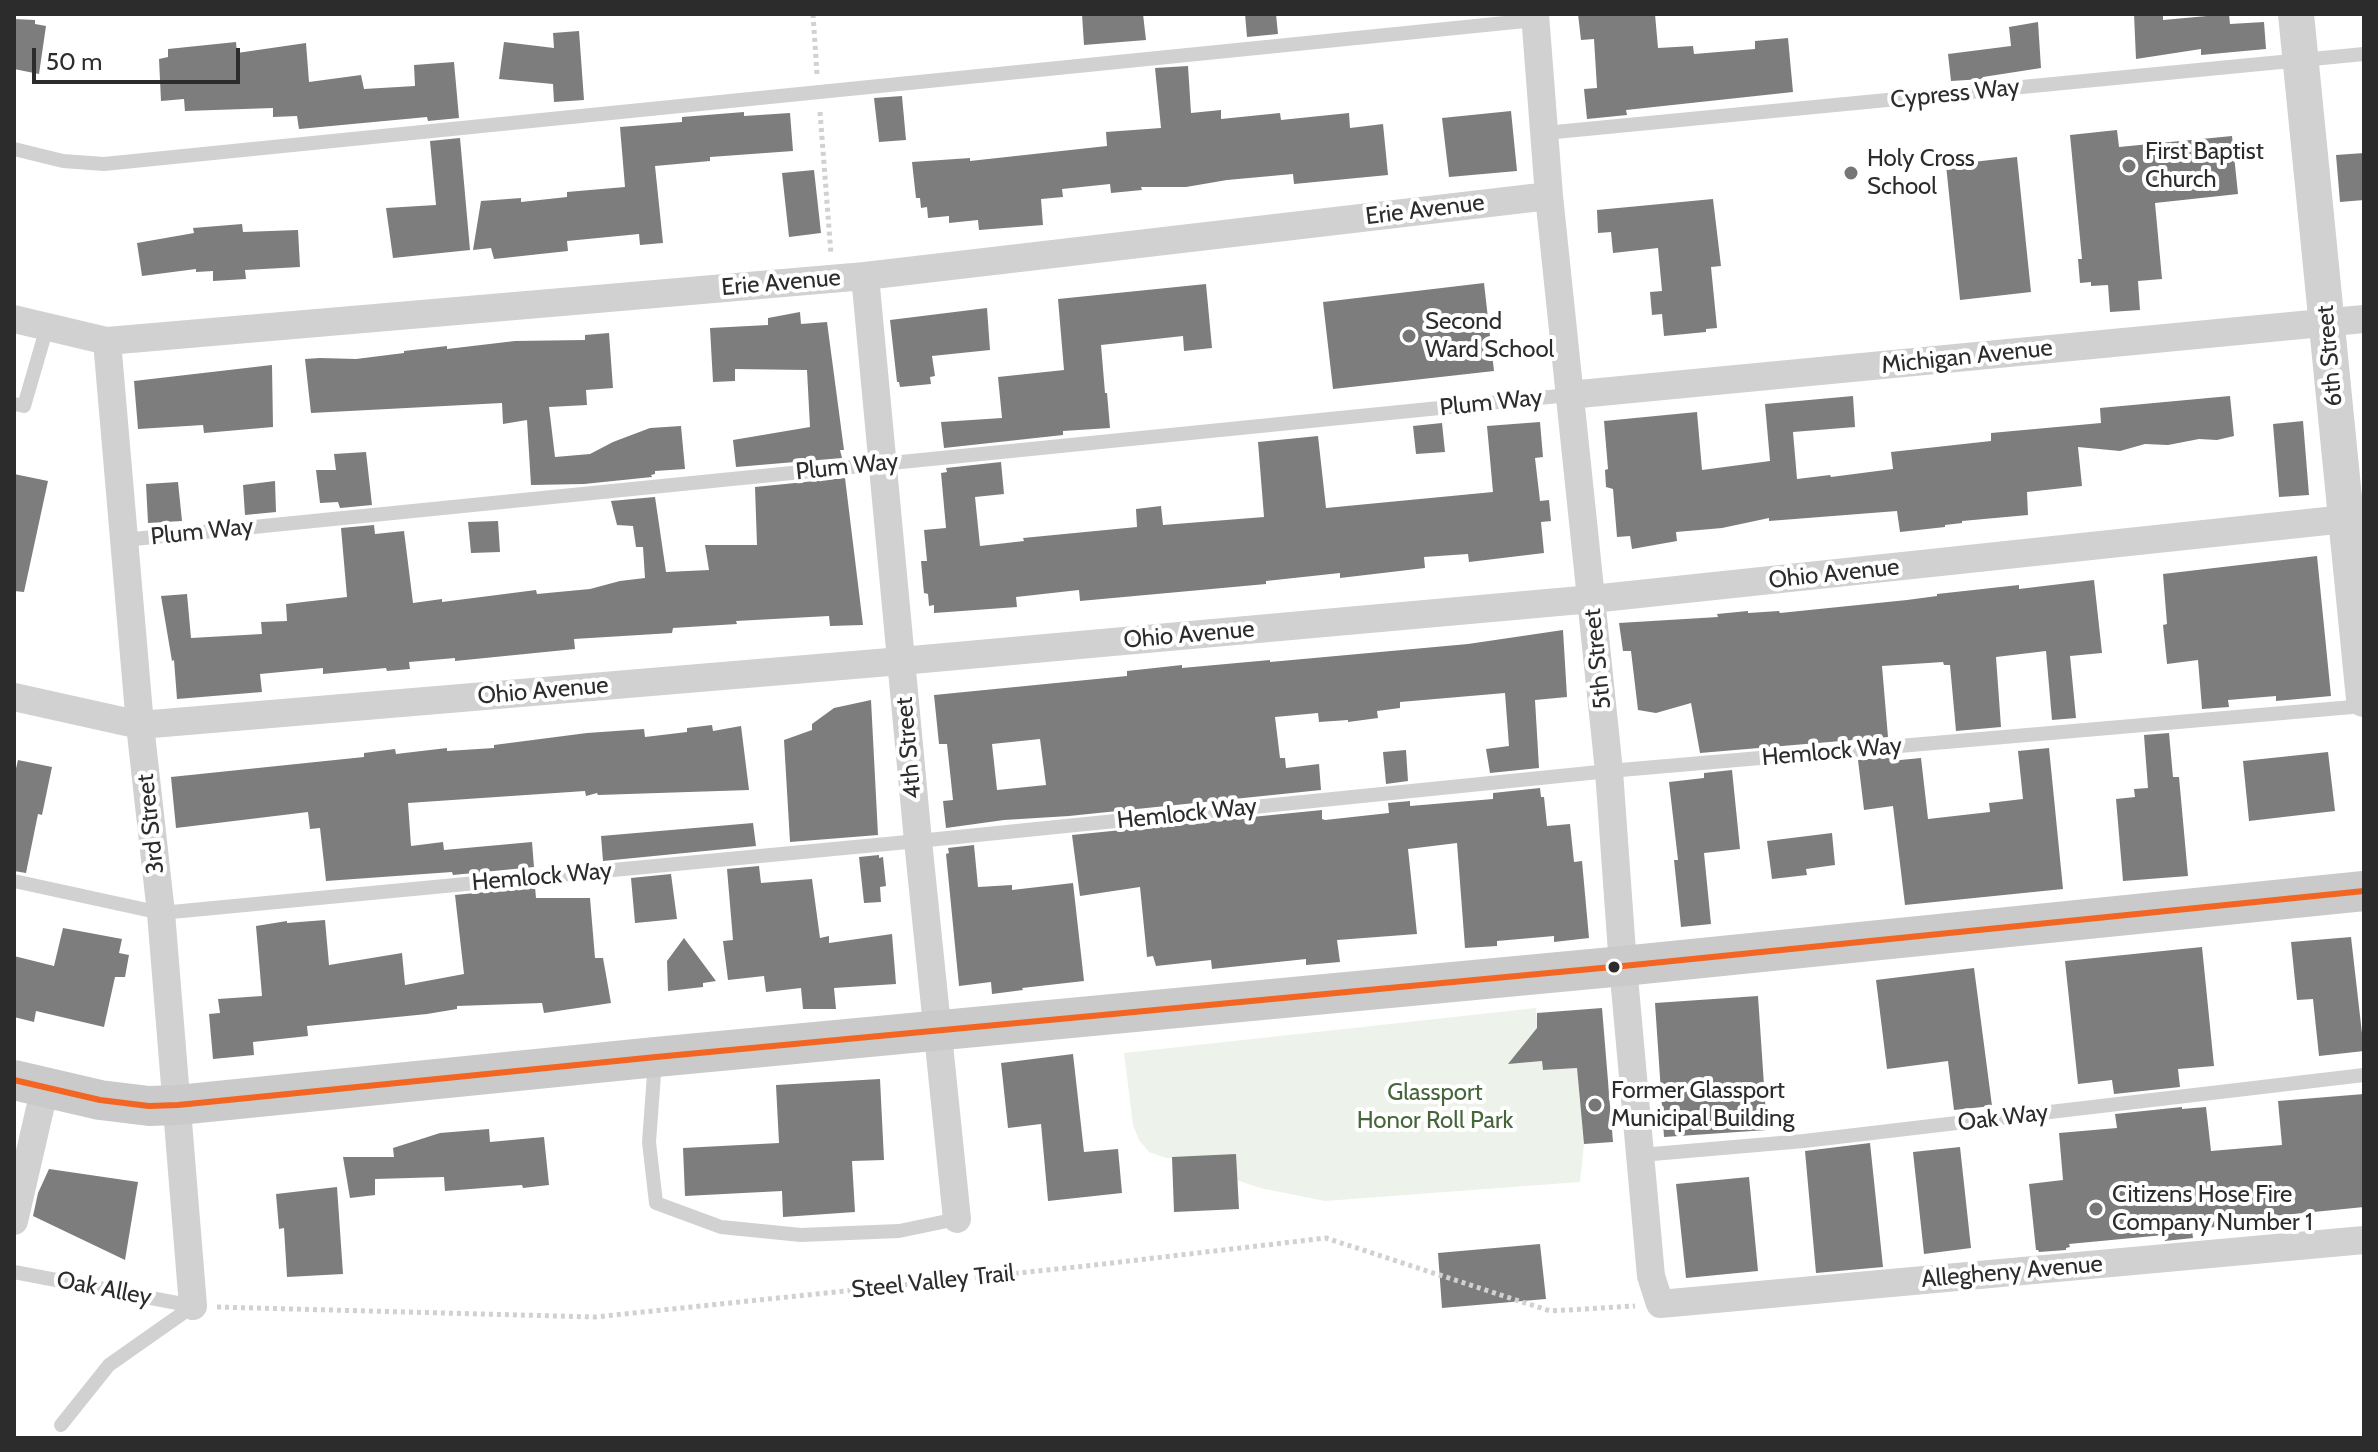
<!DOCTYPE html>
<html>
<head>
<meta charset="utf-8">
<style>
  body { margin:0 }
  #map { position:relative; width:2378px; height:1452px; overflow:hidden; background:#fff; font-family:Cabin,sans-serif }
  canvas { display:block }
  .frame { position:absolute; inset:0; border:16px solid #2c2c2c; pointer-events:none }
  .scale { position:absolute; left:32px; top:48px; width:208px; height:36px; box-sizing:border-box; border:4px solid #2c2c2c; border-top:0; padding-left:10px; font-size:24px; line-height:28px; white-space:nowrap; color:#2c2c2c; -webkit-text-stroke:6px #fff; paint-order:stroke }
</style>
</head>
<body>
<div id="map">
<canvas width="2378" height="1452"></canvas>
<div class="frame"></div>
<div class="scale">50 m</div>
</div>
<script>
const ctx = document.querySelector('canvas').getContext('2d');
ctx.lineJoin = 'round';
function fillPath(path, color) { ctx.fillStyle = color; ctx.fill(path, 'evenodd'); }
const shape = rows => new Path2D(rows.map(r => 'M' + r).join(''));
function stroke(path, color, width, dash) { ctx.strokeStyle = color; ctx.lineWidth = width; ctx.lineCap = dash ? 'butt' : 'round'; ctx.setLineDash(dash || []); ctx.stroke(path); }
function drawText(font, color, halo, rows, align = 'center') {
  ctx.font = font + ' Cabin,sans-serif'; ctx.lineWidth = 8; ctx.setLineDash([]); ctx.textBaseline = 'middle'; ctx.strokeStyle = halo; ctx.fillStyle = color; for (const [text, x, y, turn = 0] of rows) {
    ctx.save(); ctx.translate(x, y); ctx.rotate((+turn || 0) * Math.PI / 180); ctx.textAlign = isNaN(turn) ? turn : align; if (halo) ctx.strokeText(text, 0, 0); ctx.fillText(text, 0, 0); ctx.restore();
  }
}
const green = shape([
  [1536,1008,1538,1036,1530,1037,1518,1051,1519,1063,1542,1061,1543,1070,1577,1068,1584,1144,1580,1182,1325,1201,1260,1188,1172,1158,1166,1158,1149,1152,1139,1140,1133,1125,1124,1053]
]);
const building = shape([
  [1082,14,1143,14,1146,40,1084,45],
  [1245,14,1276,14,1278,34,1247,37],
  [1578,14,1655,14,1658,48,1693,46,1694,54,1755,49,1755,41,1788,38,1793,92,1626,110,1627,115,1587,119,1584,89,1597,88,1594,39,1581,40],
  [2134,14,2163,14,2163,20,2229,14,2230,24,2264,22,2266,49,2201,55,2201,49,2136,59],
  [14,19,35,20,35,24,46,26,39,74,14,69],
  [2038,22,2041,68,1983,77,1983,79,1951,81,1948,54,2011,46,2009,27],
  [579,31,584,100,554,102,553,84,499,79,504,42,554,48,553,33],
  [236,42,237,53,306,43,309,82,361,75,364,89,415,86,414,65,454,62,459,118,428,121,427,117,299,129,297,116,273,117,273,108,185,111,184,99,161,101,159,59,168,57,168,49],
  [1188,66,1191,113,1221,110,1221,119,1280,113,1281,120,1349,113,1350,128,1383,124,1388,175,1294,184,1293,174,1227,180,1186,187,1141,187,1142,190,1111,193,1110,184,1062,189,1063,197,1041,199,1043,225,979,230,978,220,949,223,949,216,928,218,927,207,921,208,920,198,916,198,912,162,970,158,970,161,1107,146,1106,132,1161,128,1155,68],
  [902,96,906,140,879,142,874,98],
  [1511,111,1517,171,1449,177,1442,118],
  [744,112,744,116,790,113,793,151,710,157,710,161,655,166,663,243,640,245,639,234,567,241,568,251,494,259,491,248,473,250,481,201,521,198,521,202,567,197,567,192,625,187,620,127,682,122,682,117],
  [2117,130,2119,147,2232,136,2238,194,2155,203,2162,279,2138,281,2140,310,2110,312,2108,285,2091,286,2091,282,2080,283,2078,259,2082,259,2070,135],
  [460,138,470,250,393,258,386,208,436,205,430,141],
  [2364,153,2364,200,2340,202,2336,155],
  [2017,157,2031,292,1960,300,1946,165],
  [814,170,821,233,789,237,782,173],
  [1713,199,1721,266,1711,267,1717,328,1706,329,1706,332,1664,336,1662,314,1652,315,1650,292,1662,291,1658,248,1613,253,1611,232,1598,233,1597,210],
  [242,224,243,232,298,230,300,267,245,270,246,279,213,281,213,271,196,272,196,269,142,276,137,243,194,233,193,228],
  [1484,283,1494,371,1333,389,1323,302],
  [1206,284,1212,348,1184,351,1183,336,1101,345,1105,393,1107,393,1110,428,1063,431,1063,435,944,448,941,422,1002,418,998,377,1064,370,1058,299],
  [987,308,990,350,932,356,935,376,930,377,931,384,900,387,899,382,897,382,890,320],
  [800,312,801,324,827,322,844,450,840,450,842,458,736,467,733,440,810,427,807,370,735,369,735,381,713,382,710,328,768,325,768,318],
  [609,333,613,388,586,390,587,405,549,407,555,457,590,454,613,442,650,428,681,426,685,469,655,471,655,474,651,475,652,477,584,484,531,485,527,420,503,424,502,403,311,413,305,359,320,358,356,359,404,353,404,351,447,346,447,349,515,341,585,340,585,335],
  [272,365,273,427,204,433,203,425,138,429,134,381],
  [1853,396,1855,427,1793,432,1797,479,1830,475,1831,477,1893,469,1891,452,1991,441,1991,433,2101,423,2100,408,2230,396,2234,436,2217,440,2199,439,2168,445,2145,444,2120,451,2078,447,2082,486,2027,492,2028,515,1962,521,1962,523,1945,525,1945,527,1900,532,1897,511,1769,521,1769,518,1722,528,1676,532,1677,541,1632,549,1630,536,1617,537,1613,489,1606,487,1605,470,1608,469,1604,421,1697,412,1702,470,1770,461,1765,404],
  [2303,421,2309,495,2279,497,2273,424],
  [1540,422,1543,457,1535,458,1540,501,1549,500,1551,521,1541,522,1544,553,1469,562,1468,554,1424,557,1425,568,1340,578,1340,573,1266,581,1266,584,1080,601,1079,590,1016,597,1017,607,934,613,934,605,929,606,928,594,924,593,921,561,927,561,924,530,946,528,941,473,947,472,946,468,1001,462,1004,494,975,497,980,546,1024,541,1023,538,1137,527,1136,509,1161,506,1163,525,1264,517,1258,442,1318,436,1326,508,1493,492,1487,426],
  [1442,423,1445,452,1416,454,1413,426],
  [366,452,372,505,340,508,338,502,320,503,316,470,336,470,334,454],
  [14,474,48,481,24,592,14,591],
  [845,478,863,625,830,626,829,616,736,621,737,624,673,628,672,633,574,639,575,649,455,661,455,658,409,662,410,669,387,671,386,668,323,674,323,668,260,674,262,692,177,699,174,660,172,661,161,596,187,594,191,638,262,634,261,622,287,621,286,604,347,597,341,528,374,525,375,534,404,531,413,603,442,599,442,602,536,590,537,594,590,589,620,581,645,578,643,547,636,547,633,526,617,525,611,501,655,497,666,572,709,570,705,545,757,545,755,487],
  [275,481,276,512,245,515,243,485],
  [178,482,182,521,148,523,146,484],
  [498,521,500,552,471,553,468,522],
  [2317,556,2331,696,2276,701,2276,696,2228,700,2229,707,2202,709,2198,660,2167,664,2163,625,2167,624,2163,574],
  [2094,580,2102,653,2070,656,2076,718,2052,720,2046,651,1996,657,2001,727,1956,731,1950,665,1944,665,1943,662,1882,666,1888,737,1700,753,1691,703,1656,713,1638,710,1631,651,1623,651,1619,623,1718,617,1717,614,1748,611,1748,613,1779,611,1780,613,1907,600,1937,596,1937,594,2019,585,2019,589],
  [1563,630,1567,697,1535,700,1539,768,1490,773,1486,749,1509,746,1505,693,1400,702,1400,708,1377,711,1378,718,1348,722,1348,720,1319,722,1318,713,1275,717,1280,758,1285,758,1286,768,1319,764,1321,790,1069,816,1004,820,946,828,943,801,953,800,947,744,939,744,934,695,1127,676,1127,671,1182,665,1182,668,1270,660,1270,662,1468,644],
  [1040,739,1046,785,997,790,992,744],
  [871,700,878,835,790,842,784,740,812,730,812,724,834,708],
  [712,725,713,731,741,726,749,790,598,795,597,793,586,796,585,791,408,803,411,846,443,842,444,850,532,842,534,867,453,875,452,872,326,881,320,828,310,829,308,812,176,828,171,777,364,757,364,753,395,749,396,754,447,748,447,751,494,748,494,745,587,733,644,729,645,737,687,732,687,728],
  [2169,733,2173,777,2179,777,2188,876,2123,881,2116,799,2135,797,2134,789,2148,788,2144,735],
  [2049,748,2063,889,1905,905,1893,806,1864,810,1858,760,1890,757,1890,761,1921,758,1928,819,1990,812,1989,803,2023,799,2018,751],
  [1406,750,1408,781,1386,784,1383,752],
  [2328,752,2335,811,2249,821,2243,761],
  [18,760,52,767,42,815,38,814,26,873,14,871,14,777],
  [1732,770,1740,849,1704,853,1711,924,1681,927,1674,860,1678,860,1669,782,1704,778,1704,773],
  [1540,788,1541,797,1544,797,1547,826,1570,824,1574,862,1582,861,1589,938,1554,942,1554,936,1497,941,1497,946,1465,948,1457,843,1408,849,1417,934,1337,940,1340,962,1306,965,1306,959,1212,969,1211,960,1156,966,1153,956,1147,957,1140,887,1080,896,1072,835,1322,810,1322,819,1325,820,1389,813,1388,803,1410,801,1410,806,1493,799,1493,793],
  [753,823,756,846,603,861,601,836],
  [1832,833,1835,865,1806,869,1807,875,1772,879,1767,841],
  [974,845,978,887,1012,885,1012,890,1073,883,1084,981,1022,988,1023,990,992,994,991,982,959,986,946,854,949,853,948,848],
  [879,855,879,858,883,857,886,886,880,887,881,902,864,903,859,857],
  [759,866,761,883,812,879,820,938,829,936,829,943,892,934,896,984,834,988,836,1009,803,1009,801,988,766,992,764,976,728,980,723,941,733,940,727,869],
  [671,874,677,919,635,923,631,878],
  [535,887,536,898,590,898,595,958,603,958,611,1003,544,1013,542,1003,457,1006,457,1009,427,1014,307,1026,308,1036,253,1042,254,1055,213,1059,209,1014,220,1013,218,999,262,996,256,926,287,921,287,923,325,920,329,965,402,953,405,985,464,974,455,895],
  [63,928,122,939,119,953,129,955,125,977,115,977,104,1027,36,1011,34,1022,14,1017,14,956,54,966],
  [2351,937,2364,1051,2319,1056,2313,999,2297,1000,2291,942],
  [684,938,716,981,703,983,703,987,668,991,667,961],
  [2202,947,2214,1066,2178,1069,2180,1087,2114,1094,2112,1080,2078,1084,2065,961],
  [1974,968,1992,1106,1954,1110,1948,1061,1887,1069,1876,980],
  [1758,996,1767,1130,1664,1137,1655,1003],
  [1602,1008,1613,1142,1584,1144,1577,1068,1543,1070,1542,1061,1508,1064,1537,1028,1537,1013],
  [1073,1054,1084,1152,1118,1149,1122,1193,1048,1201,1041,1124,1008,1128,1001,1063],
  [880,1079,884,1160,852,1161,855,1212,783,1217,782,1191,685,1196,683,1148,779,1143,776,1085],
  [2364,1094,2364,1207,2253,1218,2253,1222,2192,1230,2193,1238,2165,1241,2164,1235,2069,1244,2070,1247,2066,1248,2066,1250,2039,1252,2038,1250,2036,1250,2029,1184,2063,1180,2059,1133,2117,1128,2115,1114,2182,1107,2182,1109,2206,1107,2211,1151,2282,1145,2278,1101],
  [489,1129,490,1142,544,1137,549,1185,523,1188,522,1185,445,1191,444,1177,375,1179,375,1195,350,1198,343,1157,394,1157,393,1148,440,1133],
  [1870,1143,1883,1267,1816,1273,1805,1151],
  [1960,1147,1971,1248,1924,1254,1913,1152],
  [1236,1154,1239,1209,1174,1212,1172,1157],
  [49,1169,138,1182,125,1260,33,1216,38,1193],
  [1749,1177,1758,1271,1686,1278,1676,1184],
  [337,1187,343,1274,287,1277,284,1228,279,1229,276,1194],
  [1540,1244,1546,1299,1442,1308,1438,1253]
]);
const path = shape([
  [813,14,817,74],
  [820,112,831,254],
  [217,1307,595,1317,1086,1266,1326,1238,1550,1311,1635,1306]
]);
const service = shape([
  [1545,133,2364,54],
  [14,149,63,161,104,164,1535,20],
  [14,404,24,406,47,327],
  [124,540,1569,395],
  [14,881,161,913,918,841,1609,771,2364,706],
  [655,1061,649,1142,656,1203,721,1227,801,1235,899,1231,957,1219],
  [1641,1155,1804,1141,2364,1075],
  [14,1272,193,1306],
  [61,1425,109,1365,193,1306]
]);
const minor = shape([
  [1535,14,1549,196,1609,771,1623,966,1651,1276,1660,1304,2364,1240],
  [865,276,918,841,957,1219],
  [14,319,107,341,865,276,1549,196],
  [107,341,140,725,161,913,193,1306],
  [1569,395,2364,319],
  [14,697,140,725,901,661,1592,599,2364,517],
  [14,1221,45,1087]
]);
const tertiary = shape([
  [2296,14,2364,699]
]);
const secondary = shape([
  [14,1080,100,1100,149,1106,178,1105,656,1057,1623,966,2364,891]
]);
const bus1 = shape([
  [14,1080,100,1100,149,1106,178,1105,656,1057,1623,966,2364,891]
]);
const markers = [
  [2129,166,8,"#767676"],
  [1851,173,8,"#767676"],
  [1409,336,8,"#767676"],
  [1614,967,7,"#2c2c2c"],
  [1595,1105,8,"#767676"],
  [2096,1209,8,"#767676"]
];
const streetNames = [
  ["Cypress Way",1955,94,-6],
  ["Erie Avenue",1425,210,-7],
  ["Erie Avenue",781,283,-5],
  ["6th Street",2330,356,-95],
  ["Michigan Avenue",1967,357,-6],
  ["Plum Way",1491,403,-6],
  ["Plum Way",847,467,-6],
  ["Plum Way",202,532,-6],
  ["Ohio Avenue",1834,574,-6],
  ["Ohio Avenue",1189,635,-5],
  ["5th Street",1598,659,-96],
  ["Ohio Avenue",543,691,-5],
  ["4th Street",909,748,-95],
  ["Hemlock Way",1832,752,-5],
  ["Hemlock Way",1187,814,-6],
  ["3rd Street",151,824,-96],
  ["Hemlock Way",542,877,-5],
  ["Oak Way",2003,1118,-7],
  ["Allegheny Avenue",2012,1272,-5],
  ["Steel Valley Trail",933,1282,-6],
  ["Oak Alley",104,1289,11]
];
const poiNames = [
  ["First Baptist",2145,152],
  ["Church",2145,180],
  ["Holy Cross",1867,159],
  ["School",1867,187],
  ["Second",1425,322],
  ["Ward School",1425,350],
  ["Former Glassport",1611,1091],
  ["Municipal Building",1611,1119],
  ["Citizens Hose Fire",2112,1195],
  ["Company Number 1",2112,1223]
];
const parkNames = [
  ["Glassport",1435,1093],
  ["Honor Roll Park",1435,1121]
];
fillPath(green, '#edf3ea');
fillPath(building, '#7d7d7d');
stroke(path, '#d1d1d1', 5, [4, 4]);
stroke(service, '#d1d1d1', 14);
stroke(minor, '#d1d1d1', 28);
stroke(tertiary, '#d1d1d1', 36);
stroke(secondary, '#cacaca', 40);
stroke(bus1, '#f26522', 6);
for (const [x, y, r, color] of markers) { const dot = new Path2D(); dot.arc(x, y, r, 0, 2 * Math.PI); ctx.fillStyle = color; ctx.fill(dot); stroke(dot, '#fff', 3); }
drawText('24px', '#2c2c2c', '#fff', streetNames);
drawText('24px', '#2c2c2c', '#fff', poiNames, 'left');
drawText('24px', '#46653b', '#fff', parkNames);
</script>
</body>
</html>
